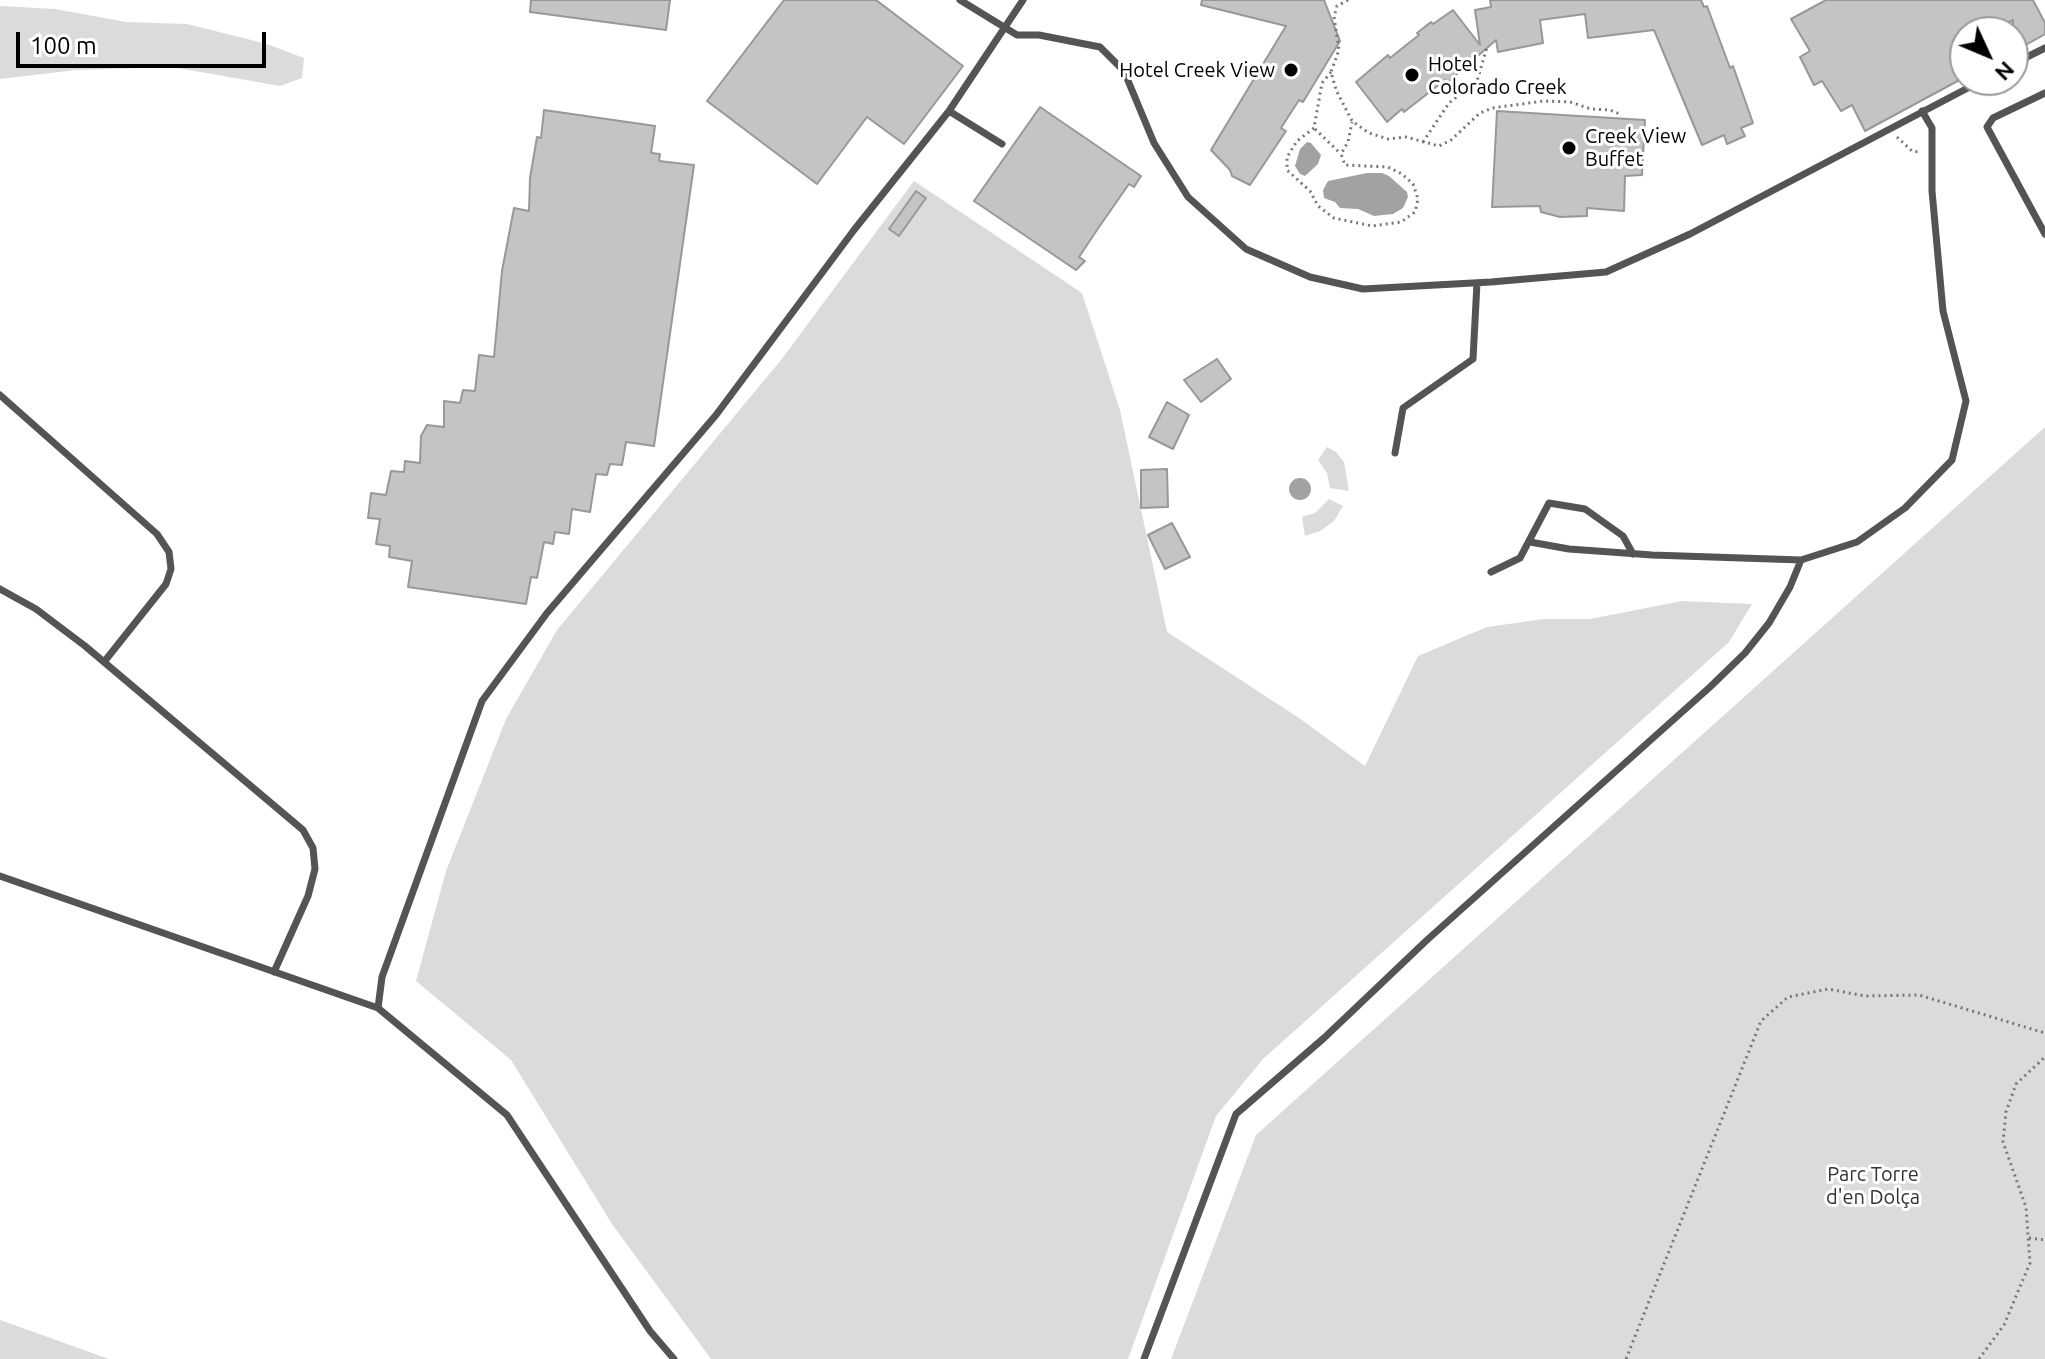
<!DOCTYPE html>
<html>
<head>
<meta charset="utf-8">
<style>
  body { margin:0 }
  #map { position:relative; width:2045px; height:1359px; overflow:hidden; background:#fff; font-family:Ubuntu,sans-serif }
  canvas { display:block }
  .north { position:absolute; left:1949px; top:16px; width:80px; height:80px; box-sizing:border-box; background:#fff; border:2px solid #999; border-radius:50%; rotate:134deg; font-size:22px; font-weight:700; line-height:32px; text-align:center; color:#000 }
  .north::after { content:''; display:block; margin:auto; width:28px; height:36px; background:#000; clip-path:polygon(50% 0,100% 100%,50% 72%,0 100%) }
  .scale { position:absolute; left:16px; top:32px; width:250px; height:36px; box-sizing:border-box; border:4px solid #000; border-top:0; padding-left:10px; font-size:24px; line-height:28px; white-space:nowrap; color:#000; -webkit-text-stroke:6px #fff; paint-order:stroke }
</style>
</head>
<body>
<div id="map">
<canvas width="2045" height="1359"></canvas>
<div class="north">N</div>
<div class="scale">100 m</div>
</div>
<script>
const ctx = document.querySelector('canvas').getContext('2d');
ctx.lineJoin = 'round';
function fillPath(path, color) { ctx.fillStyle = color; ctx.fill(path, 'evenodd'); }
const shape = rows => new Path2D(rows.map(r => 'M' + r).join(''));
function stroke(path, color, width, dash) { ctx.strokeStyle = color; ctx.lineWidth = width; ctx.lineCap = dash ? 'butt' : 'round'; ctx.setLineDash(dash || []); ctx.stroke(path); }
function drawText(font, color, halo, rows, align = 'center') {
  ctx.font = font + ' Ubuntu,sans-serif'; ctx.lineWidth = 6; ctx.setLineDash([]); ctx.textBaseline = 'middle'; ctx.strokeStyle = halo; ctx.fillStyle = color; for (const [text, x, y, turn = 0] of rows) {
    ctx.save(); ctx.translate(x, y); ctx.rotate((+turn || 0) * Math.PI / 180); ctx.textAlign = isNaN(turn) ? turn : align; if (halo) ctx.strokeText(text, 0, 0); ctx.fillText(text, 0, 0); ctx.restore();
  }
}
const green = shape([
  [0,6,55,9,126,22,187,24,267,44,304,58,302,78,280,86,172,67,76,70,0,79],
  [914,181,1082,293,1120,410,1167,632,1299,718,1365,766,1418,656,1487,627,1544,619,1590,619,1682,601,1752,604,1729,642,1263,1059,1216,1116,1128,1359,711,1359,612,1224,511,1060,416,981,446,871,506,719,557,630,781,360],
  [2045,427,2045,1359,1171,1359,1256,1135],
  [1327,447,1336,452,1344,462,1349,491,1330,488,1327,473,1318,460],
  [1329,499,1343,506,1334,521,1320,531,1305,536,1302,517,1315,513],
  [0,1320,109,1359,0,1359]
]);
const water = shape([
  [1307,142,1311,143,1321,155,1318,164,1305,176,1300,174,1295,166,1300,149],
  [1367,173,1382,173,1389,176,1407,192,1408,197,1403,208,1393,214,1374,216,1358,209,1340,208,1335,202,1324,198,1323,190,1328,181],
  '1289 489a11 11 0 1 1 22 0a11 11 0 1 1-22 0Z'
]);
const building = shape([
  [531,0,670,0,666,30,530,12,531,0],
  [784,0,876,0,963,66,904,144,867,117,817,184,707,101,784,0],
  [1202,0,1324,0,1340,41,1303,102,1299,100,1281,128,1286,131,1250,185,1232,176,1230,170,1211,150,1286,26,1201,5,1202,0],
  [1490,0,1701,0,1704,7,1707,6,1730,68,1733,66,1753,123,1741,128,1745,136,1727,144,1724,135,1702,145,1654,30,1588,38,1585,14,1540,20,1543,43,1498,52,1496,40,1447,83,1445,80,1404,112,1402,109,1387,122,1356,82,1388,55,1390,58,1419,35,1417,33,1431,22,1433,24,1453,10,1480,45,1475,10,1491,7,1490,0],
  [1826,0,2033,0,2045,23,2045,34,2013,52,2013,20,1990,32,1965,32,1965,77,1865,131,1852,105,1841,111,1822,81,1814,85,1800,57,1810,51,1791,19,1826,0],
  [1040,107,1141,176,1134,187,1129,184,1099,227,1079,257,1085,261,1076,270,974,201,1040,107],
  [544,110,655,126,651,153,660,154,659,161,694,165,654,446,626,442,622,465,610,464,607,475,596,474,590,512,572,509,569,534,555,532,553,544,544,542,537,578,531,577,526,604,408,587,412,561,389,557,390,546,376,544,380,519,368,518,371,493,386,495,391,471,404,472,405,461,420,463,421,436,427,425,444,427,444,401,460,403,463,390,475,391,479,355,494,357,502,271,514,208,529,211,530,178,537,137,541,138,544,110],
  [1497,111,1645,120,1642,175,1625,176,1624,211,1587,208,1587,216,1560,217,1541,212,1540,206,1492,207,1497,111],
  [916,191,926,198,899,236,889,229,916,191],
  [1217,359,1231,379,1201,402,1184,380,1217,359],
  [1167,402,1189,415,1173,449,1149,437,1167,402],
  [1167,469,1168,507,1141,508,1141,470,1167,469],
  [1172,523,1190,557,1165,569,1148,535,1172,523]
]);
const path = shape([
  [1348,0,1337,6,1334,17,1339,50,1331,72,1336,90,1352,121,1369,133,1388,139,1406,137,1439,146,1451,140,1480,113,1492,108,1544,101,1570,102,1591,109,1610,110,1622,115],
  [1331,72,1322,83,1314,128,1297,141,1287,157,1287,170,1310,191,1318,206,1334,218,1372,226,1401,222,1415,212,1418,199,1413,184,1402,174,1388,167,1345,165,1341,154,1348,142,1352,122],
  [1315,129,1341,154],
  [1897,137,1912,151,1920,152],
  [1423,142,1449,103,1477,81,1487,47],
  [2029,1238,2045,1240],
  [1626,1359,1761,1021,1788,997,1828,989,1865,996,1919,995,2045,1033],
  [1979,1359,2004,1325,2030,1263,2026,1207,2003,1142,2006,1112,2016,1084,2045,1057]
]);
const lane = shape([
  [960,0,1017,35,1039,35,1100,47,1124,71,1154,143,1188,197,1246,249,1310,277,1363,289,1491,282,1606,272,1690,234,1983,80],
  [2013,64,2045,48],
  [2045,93,1993,118,1987,127,2045,234],
  [949,111,1002,144],
  [0,395,157,534,169,552,171,569,166,584,104,662],
  [1395,453,1403,408,1473,359,1477,283],
  [1530,542,1569,549,1652,555,1801,560,1857,542,1905,508,1952,460,1966,401,1943,311,1932,191,1932,128,1922,111],
  [1491,572,1520,558,1549,503,1585,509,1623,536,1633,554],
  [0,589,36,609,85,646,303,830,313,848,315,869,308,896,274,972],
  [0,876,378,1008],
  [674,1359,650,1331,507,1115,378,1008,382,977,482,701,547,613,716,415,854,230,949,111,1023,0],
  [1144,1359,1236,1114,1324,1038,1427,940,1710,687,1745,653,1769,623,1790,587,1801,560]
]);
const markers = [
  [1291,70,8,"#000"],
  [1412,75,8,"#000"],
  [1569,148,8,"#000"]
];
const poiNames = [
  ["Hotel",1428,64],
  ["Colorado Creek",1428,87],
  ["Hotel Creek View",1275,70,"right"],
  ["Creek View",1585,136],
  ["Buffet",1585,159]
];
const parkNames = [
  ["Parc Torre",1873,1174],
  ["d'en Dolça",1873,1197]
];
fillPath(green, '#dbdbdb');
fillPath(water, '#a2a2a2');
fillPath(building, '#c4c4c4');
stroke(building, '#989898', 2);
stroke(path, '#767676', 3, [2, 4]);
stroke(lane, '#545454', 7);
for (const [x, y, r, color] of markers) { const dot = new Path2D(); dot.arc(x, y, r, 0, 2 * Math.PI); ctx.fillStyle = color; ctx.fill(dot); stroke(dot, '#fff', 3); }
drawText('20px', '#000', '#fff', poiNames, 'left');
drawText('20px', '#323232', '#fff', parkNames);
</script>
</body>
</html>
